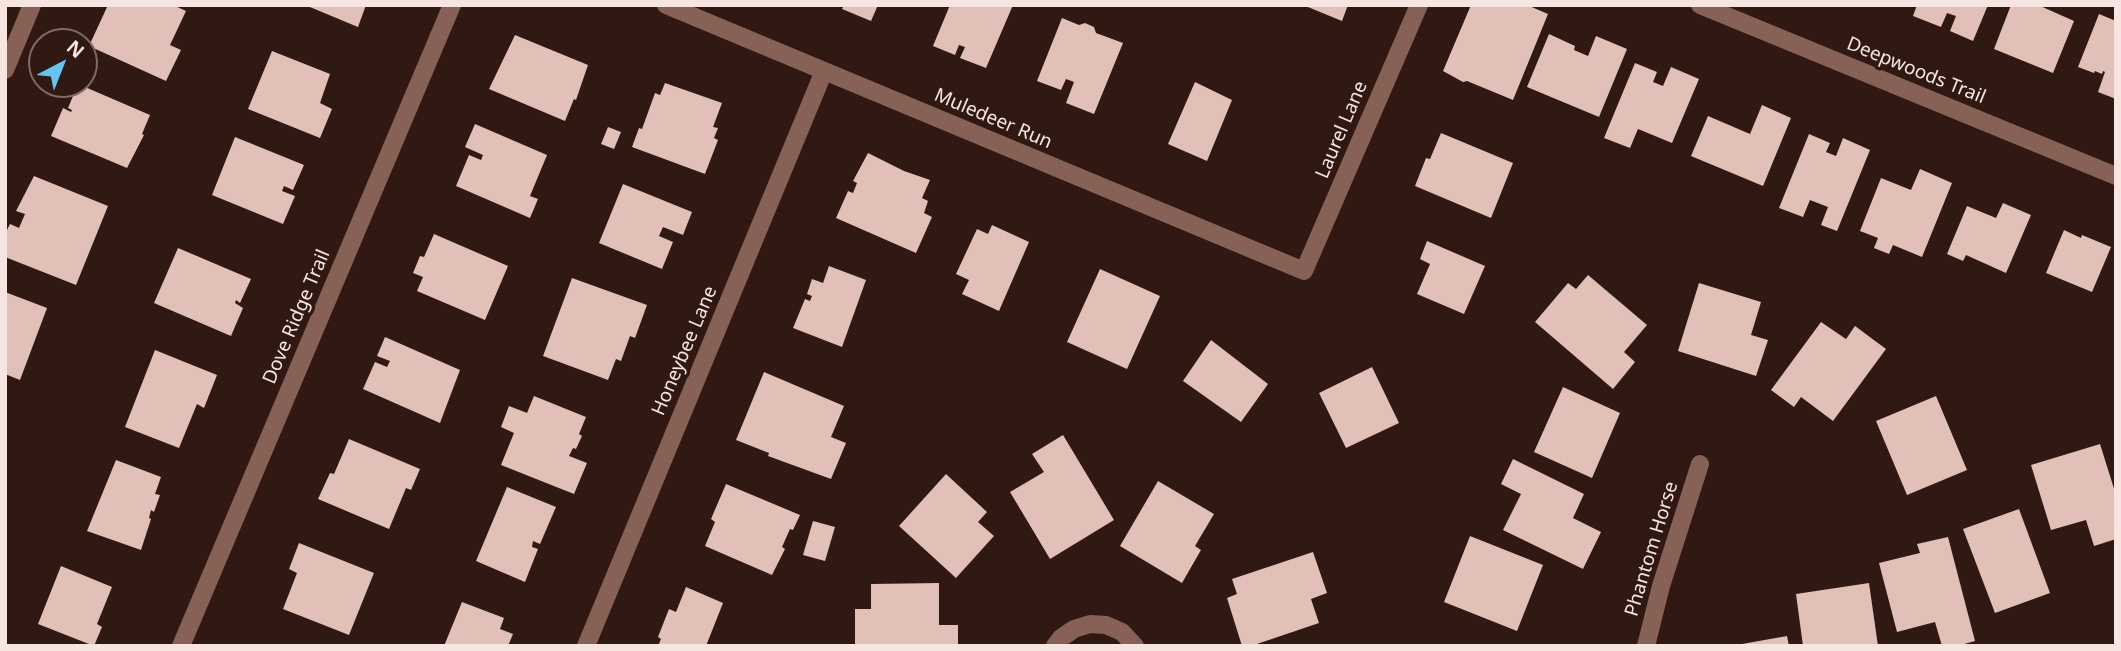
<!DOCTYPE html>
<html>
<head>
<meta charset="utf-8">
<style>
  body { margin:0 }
  #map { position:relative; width:2121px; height:651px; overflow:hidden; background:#301912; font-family:"Noto Sans",sans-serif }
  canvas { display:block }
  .frame { position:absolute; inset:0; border:7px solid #f6e5e0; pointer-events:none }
  .north { position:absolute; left:28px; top:28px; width:70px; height:70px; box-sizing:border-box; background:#301912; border:2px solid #7f6b64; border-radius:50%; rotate:42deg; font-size:19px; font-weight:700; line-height:28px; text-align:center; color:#f6e5e0 }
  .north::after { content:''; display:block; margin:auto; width:24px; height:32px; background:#67c4f0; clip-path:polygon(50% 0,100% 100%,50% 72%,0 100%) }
</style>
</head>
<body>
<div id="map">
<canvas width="2121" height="651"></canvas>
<div class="frame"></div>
<div class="north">N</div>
</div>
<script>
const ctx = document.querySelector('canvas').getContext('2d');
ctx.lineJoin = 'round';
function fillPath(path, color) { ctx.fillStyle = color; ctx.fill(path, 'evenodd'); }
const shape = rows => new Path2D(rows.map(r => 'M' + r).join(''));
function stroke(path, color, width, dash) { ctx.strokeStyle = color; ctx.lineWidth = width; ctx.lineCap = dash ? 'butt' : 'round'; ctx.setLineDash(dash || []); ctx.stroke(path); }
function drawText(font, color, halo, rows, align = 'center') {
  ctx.font = font + ' "Noto Sans",sans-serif'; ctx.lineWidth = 7; ctx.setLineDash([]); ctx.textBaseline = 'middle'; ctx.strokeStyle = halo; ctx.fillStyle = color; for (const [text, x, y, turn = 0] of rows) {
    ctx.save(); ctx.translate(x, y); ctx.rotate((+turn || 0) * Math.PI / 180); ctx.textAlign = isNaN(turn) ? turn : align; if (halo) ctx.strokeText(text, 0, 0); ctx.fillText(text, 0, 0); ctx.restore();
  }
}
const building = shape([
  [108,5,173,5,186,11,170,45,181,50,166,81,89,46],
  [305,5,366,5,358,27],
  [844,5,878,5,871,21,842,9],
  [950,5,1013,5,986,68,960,58,965,47,959,45,955,55,933,46],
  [1303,5,1348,5,1342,21],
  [1471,5,1527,5,1548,14,1513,100,1467,81,1463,82,1443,71],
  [1917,5,1988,5,1973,41,1950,31,1956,16,1947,13,1941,27,1913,16],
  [2011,5,2038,5,2074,21,2053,73,1994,49],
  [2099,14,2116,21,2116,99,2098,92,2105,72,2103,71,2102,74,2095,71,2094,73,2078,67],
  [1062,18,1079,25,1085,23,1094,27,1096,33,1123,43,1094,114,1066,103,1074,82,1066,79,1061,90,1037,81],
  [1549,34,1575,46,1574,50,1588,56,1596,36,1627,49,1599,117,1527,87],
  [515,35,588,65,576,100,574,99,565,121,489,89],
  [272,51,330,74,320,103,332,109,320,138,248,109],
  [1635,63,1657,72,1653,82,1663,86,1671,67,1699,79,1672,143,1638,129,1630,148,1604,138],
  [1195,82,1232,100,1207,161,1168,144],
  [665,83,722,103,713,127,718,128,714,138,718,140,705,174,632,147,639,128,642,129,655,93,660,95],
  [78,84,150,115,142,134,144,135,127,168,51,136,63,108,71,112,72,110,68,108],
  [1762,105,1791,118,1763,186,1691,156,1708,116,1750,134],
  [475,124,547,155,530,196,538,199,530,218,456,186,469,155,481,160,483,155,465,147],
  [608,127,621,132,614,149,601,144],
  [1441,133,1513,163,1491,218,1415,186,1426,158,1430,159],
  [1809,134,1830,143,1826,152,1836,156,1843,138,1870,150,1837,231,1821,225,1828,207,1810,200,1803,217,1779,208],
  [235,137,304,165,293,190,284,186,282,191,295,196,283,224,212,195],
  [868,153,904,171,930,180,922,198,928,201,924,213,932,217,916,253,836,218,848,191,853,193,857,183,853,181],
  [1920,169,1952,183,1922,257,1893,245,1889,254,1874,248,1878,238,1860,231,1881,178,1911,190],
  [34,176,108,206,76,285,5,257,5,234,10,224,19,228,25,214,16,211],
  [623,184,692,212,683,235,663,227,659,236,673,242,662,269,599,243],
  [2003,203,2031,215,2006,273,1966,255,1963,261,1947,254,1967,206,1996,218],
  [992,225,1029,242,999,311,962,294,969,280,956,274,977,229,988,234],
  [2064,230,2081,238,2082,235,2111,247,2092,292,2046,273],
  [434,234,508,266,485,320,417,291,423,277,413,273,420,256,424,257],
  [1427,241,1485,266,1464,314,1417,294,1430,264,1420,259],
  [178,248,251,279,240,303,236,300,235,303,243,308,231,336,154,303],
  [829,266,866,280,842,347,793,328,805,299,810,301,812,296,807,294,812,279,823,283],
  [1100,269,1160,296,1127,369,1067,342],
  [1588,275,1647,325,1624,352,1635,362,1613,389,1535,322,1568,283,1576,289],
  [572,278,647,305,635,338,630,336,621,361,616,359,608,380,543,356],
  [1699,283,1761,302,1751,335,1768,340,1756,376,1678,351],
  [5,292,47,308,20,380,5,374],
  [1821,322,1846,339,1855,326,1886,349,1833,421,1801,397,1794,407,1771,390],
  [385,337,460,370,440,423,363,389,375,362,387,367,390,361,377,356],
  [1211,340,1268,384,1241,422,1183,381],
  [155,350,217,375,204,408,197,404,179,448,125,427],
  [1372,367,1399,423,1346,448,1319,393],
  [764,372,844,406,831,437,846,443,831,479,768,456,769,453,736,440],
  [1563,387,1620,413,1592,478,1534,452],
  [534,396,586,417,579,434,582,436,576,449,573,448,569,456,587,463,574,494,501,465,514,433,501,427,509,406,527,413],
  [1936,396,1967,470,1907,495,1876,421],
  [1063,435,1114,520,1050,559,1010,492,1044,472,1032,454],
  [349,439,420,469,411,490,406,488,389,529,318,499,330,473,334,474],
  [2100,444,2116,495,2116,539,2094,546,2086,520,2051,530,2031,465],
  [1513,459,1584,494,1573,518,1601,532,1583,569,1503,530,1521,494,1501,484],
  [116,460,161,477,155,494,160,495,154,512,151,510,149,518,151,519,141,550,87,531],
  [946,474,987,512,978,522,994,536,956,578,899,526],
  [1158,481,1214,514,1195,546,1201,550,1182,583,1120,546],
  [726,484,800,515,793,530,790,529,782,547,785,549,772,575,705,546,715,522,711,519],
  [507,487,556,507,540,544,533,541,532,547,538,549,525,582,476,561],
  [2019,509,2050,593,1995,613,1963,529],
  [813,521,835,527,825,561,803,555],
  [1470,536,1543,565,1517,631,1444,602],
  [1948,537,1975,641,1957,646,1942,646,1935,622,1897,632,1879,563,1920,553,1917,544],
  [299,543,374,573,349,635,283,609,297,573,289,569],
  [1313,552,1327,593,1311,599,1319,623,1251,646,1242,646,1227,598,1237,594,1232,579],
  [61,566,112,587,97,624,102,627,94,646,38,624],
  [939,583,939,625,958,625,958,646,855,646,855,609,871,609,871,584],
  [1869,583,1878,646,1803,646,1796,594],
  [686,587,723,603,706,646,658,646,661,639,658,637,669,609,676,612],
  [462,602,504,618,500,629,513,634,508,646,444,646],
  [1787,636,1789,646,1742,646,1742,644]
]);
const minor = shape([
  [666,5,1304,271,1419,5],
  [1700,5,2116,176],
  [5,70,32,5],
  [181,646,452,5],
  [586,646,824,71],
  [1055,646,1061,638,1074,629,1090,624,1106,625,1122,632,1135,646],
  [1646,646,1661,586,1700,464]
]);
const streetNames = [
  ["Deepwoods Trail",1916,71,22],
  ["Muledeer Run",993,119,23],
  ["Laurel Lane",1342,130,-67],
  ["Dove Ridge Trail",297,317,-67],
  ["Honeybee Lane",685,351,-67],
  ["Phantom Horse",1652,549,-73]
];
fillPath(building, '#e1c0b7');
stroke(minor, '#886156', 18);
drawText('19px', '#f6e5e0', '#301912', streetNames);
</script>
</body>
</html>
